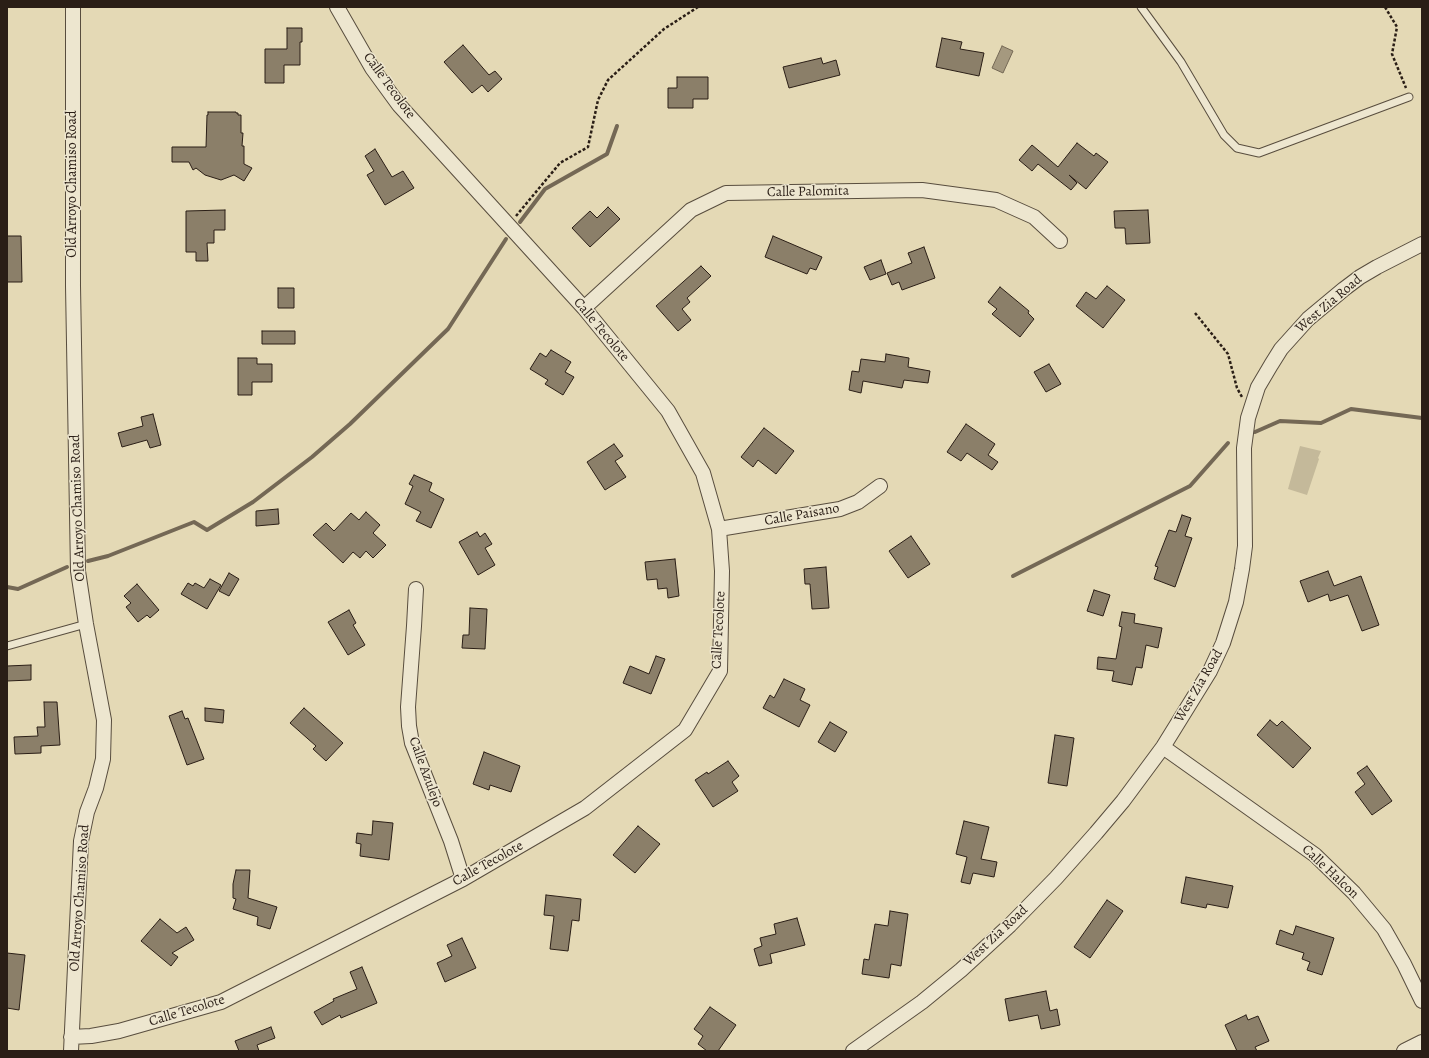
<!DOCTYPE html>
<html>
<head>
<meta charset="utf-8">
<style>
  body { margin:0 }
  #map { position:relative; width:1429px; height:1058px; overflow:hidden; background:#e4d9b5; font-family:Alegreya,serif }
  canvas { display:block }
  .frame { position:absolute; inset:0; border:8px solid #2a1e16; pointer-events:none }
</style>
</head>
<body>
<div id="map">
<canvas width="1429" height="1058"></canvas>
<div class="frame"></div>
</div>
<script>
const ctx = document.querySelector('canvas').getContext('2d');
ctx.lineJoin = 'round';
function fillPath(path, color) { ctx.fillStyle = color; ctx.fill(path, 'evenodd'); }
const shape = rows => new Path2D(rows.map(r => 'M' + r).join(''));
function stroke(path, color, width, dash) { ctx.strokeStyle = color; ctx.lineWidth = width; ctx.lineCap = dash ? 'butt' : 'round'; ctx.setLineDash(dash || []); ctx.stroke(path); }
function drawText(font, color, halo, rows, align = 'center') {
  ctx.font = font + ' Alegreya,serif'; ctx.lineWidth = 3; ctx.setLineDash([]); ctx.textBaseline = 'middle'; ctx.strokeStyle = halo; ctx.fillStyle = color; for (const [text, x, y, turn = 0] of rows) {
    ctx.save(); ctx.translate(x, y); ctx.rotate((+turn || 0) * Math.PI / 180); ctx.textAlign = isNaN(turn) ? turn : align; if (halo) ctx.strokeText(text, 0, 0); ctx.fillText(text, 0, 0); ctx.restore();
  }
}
const green = shape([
  [1300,446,1321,451,1318,458,1319,459,1307,495,1288,489]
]);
const water = shape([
  [1002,46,1013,51,1003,73,992,68,1002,46]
]);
const stream = shape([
  [520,222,545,189,607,154,617,126],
  [1255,432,1280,421,1321,423,1351,409,1422,418],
  [88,561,108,556,194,522,207,530,253,502,312,457,350,424,448,329,506,239],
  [1013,576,1190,486,1228,443],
  [7,587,18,589,67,567]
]);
const building = shape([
  [287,28,302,28,302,42,300,42,300,65,284,65,284,83,265,83,265,49,287,49,287,28],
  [942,38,962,42,960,49,984,53,979,76,936,67,942,38],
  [463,45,489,75,495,71,502,79,488,92,482,85,472,93,444,62,463,45],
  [821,58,823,64,836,60,840,75,789,88,783,67,821,58],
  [677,77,708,77,708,99,693,99,693,108,668,108,668,88,677,88,677,77],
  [208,112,236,112,236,113,238,113,238,115,241,115,241,133,243,133,242,146,244,146,244,164,252,168,244,181,234,175,221,180,205,175,196,168,193,170,189,162,172,162,172,147,206,147,207,115,208,115,208,112],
  [1077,143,1094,156,1096,153,1108,162,1086,189,1069,175,1077,183,1071,190,1038,164,1032,171,1019,160,1032,145,1058,167,1077,143],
  [375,149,392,177,403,171,414,188,385,205,367,175,374,171,365,156,375,149],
  [608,207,620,219,590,247,572,228,590,211,597,218,608,207],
  [225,210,225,230,214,230,214,243,207,243,208,261,196,261,196,252,186,252,186,211,225,210],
  [1148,210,1150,243,1126,244,1125,228,1115,228,1114,211,1148,210],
  [7,236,21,236,22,282,7,282,7,236],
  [773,236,822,257,816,270,810,268,807,274,765,257,773,236],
  [924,247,935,278,902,290,899,282,892,285,887,273,912,263,908,253,924,247],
  [881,260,886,274,870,280,864,267,881,260],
  [701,266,711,276,687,298,690,302,682,309,691,320,678,331,656,306,701,266],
  [1107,286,1125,300,1103,328,1076,306,1086,292,1096,299,1107,286],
  [1000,287,1029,311,1028,313,1034,319,1020,337,992,314,997,309,988,302,1000,287],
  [278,288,294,288,294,308,278,308,278,288],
  [262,331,295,331,295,344,262,344,262,331],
  [551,350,571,362,565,372,574,377,563,395,545,384,548,380,530,369,540,353,546,357,551,350],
  [886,354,909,358,908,367,930,371,928,383,904,380,902,388,863,381,861,393,849,390,852,371,859,372,861,359,885,362,886,354],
  [238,358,257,358,257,364,272,364,272,382,252,382,252,395,238,395,238,358],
  [1049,364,1061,384,1046,392,1034,372,1049,364],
  [153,414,161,445,150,448,147,440,122,447,118,433,143,426,141,417,153,414],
  [966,424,995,444,988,455,998,462,992,470,967,453,961,461,947,452,966,424],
  [764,428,794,451,776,474,758,460,753,467,741,457,764,428],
  [614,444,623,456,615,461,626,477,605,490,587,462,614,444],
  [414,475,432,483,429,491,444,499,431,528,416,521,421,512,405,504,413,486,409,484,414,475],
  [278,509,279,524,256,526,256,511,278,509],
  [366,512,380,525,373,533,386,545,373,558,366,551,360,558,353,552,343,563,313,535,326,523,334,531,351,513,359,520,366,512],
  [1182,515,1191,518,1185,536,1192,538,1175,587,1154,579,1158,567,1155,566,1169,530,1176,532,1182,515],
  [477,532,480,537,485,533,492,544,485,548,495,565,478,575,459,542,477,532],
  [911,536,930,564,908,578,889,551,911,536],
  [675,559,679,596,668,598,667,588,658,589,657,579,647,580,645,562,675,559],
  [826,567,829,608,812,609,810,584,805,584,804,569,826,567],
  [1328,571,1334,586,1361,576,1379,625,1362,631,1348,595,1330,601,1328,594,1308,602,1300,581,1328,571],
  [229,573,239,579,229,596,219,591,229,573],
  [210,579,221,585,207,609,181,594,188,583,193,586,195,583,204,588,210,579],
  [137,584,159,610,150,618,147,615,138,622,126,607,131,603,124,596,137,584],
  [1094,590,1110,595,1103,616,1087,611,1094,590],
  [470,608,487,609,485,649,462,648,463,635,469,635,470,608],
  [349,610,356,623,353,625,365,645,348,655,328,622,349,610],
  [1122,612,1135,614,1134,623,1162,628,1158,648,1146,645,1142,668,1136,667,1132,685,1112,681,1114,671,1097,669,1098,657,1116,659,1122,627,1119,626,1122,612],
  [656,656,665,659,651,694,623,683,630,666,649,674,656,656],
  [31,665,31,680,7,681,7,666,31,665],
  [784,679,805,689,800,700,810,705,799,727,763,708,770,695,774,698,784,679],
  [44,702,57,702,60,745,41,746,41,753,15,754,14,737,38,736,37,727,45,727,44,702],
  [205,708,224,710,223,723,205,721,205,708],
  [304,708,343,743,326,761,313,749,316,746,290,723,304,708],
  [182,711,185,719,188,718,204,759,187,765,169,716,182,711],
  [1270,720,1277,726,1282,721,1311,748,1293,768,1257,735,1270,720],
  [830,722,847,732,835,752,818,742,830,722],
  [1055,735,1074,738,1067,786,1048,783,1055,735],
  [484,752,520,766,511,792,490,785,489,790,473,784,484,752],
  [728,761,739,776,732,782,738,791,713,807,695,780,707,772,708,774,728,761],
  [1367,766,1392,801,1372,815,1355,792,1365,784,1357,773,1367,766],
  [373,821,393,823,389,860,360,856,361,844,356,843,357,833,372,835,373,821],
  [964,821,989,827,981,859,997,862,994,877,973,873,970,884,961,882,967,857,956,854,964,821],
  [638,826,660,844,635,873,613,855,638,826],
  [236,870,250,870,248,898,277,907,270,929,257,925,258,917,233,909,236,899,233,898,233,884,236,870],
  [1186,877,1233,886,1228,908,1207,904,1206,908,1181,903,1186,877],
  [546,895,581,899,579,921,572,920,568,951,550,949,554,916,544,915,546,895],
  [1107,900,1123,911,1090,958,1074,947,1107,900],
  [890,911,908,914,901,966,891,964,889,978,862,974,864,959,869,960,875,924,888,926,890,911],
  [797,918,805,945,770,954,772,963,759,966,754,949,762,946,760,938,776,934,774,924,797,918],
  [160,919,177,933,186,927,194,940,172,953,178,957,171,966,141,941,160,919],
  [1296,926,1334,938,1322,975,1307,970,1310,962,1302,959,1304,953,1276,944,1280,930,1293,935,1296,926],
  [462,938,476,968,445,982,437,963,452,956,447,945,462,938],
  [7,953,25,955,19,1010,7,1008,7,953],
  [362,967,377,1003,341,1018,340,1015,322,1025,314,1012,334,1001,333,999,357,989,350,972,362,967],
  [1046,991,1050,1011,1057,1009,1060,1025,1041,1029,1038,1015,1009,1021,1005,999,1046,991],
  [710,1007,736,1025,718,1051,707,1051,698,1044,703,1036,694,1029,710,1007],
  [1246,1015,1248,1020,1258,1016,1269,1041,1255,1047,1257,1051,1237,1051,1225,1025,1246,1015],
  [271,1027,275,1038,257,1045,259,1051,239,1051,235,1041,271,1027]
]);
const path = shape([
  [1385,7,1397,27,1392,54,1406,88],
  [516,216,560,163,588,147,598,100,608,80,664,29,698,7],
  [1195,313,1228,354,1237,388,1242,397]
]);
const service = shape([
  [1141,7,1181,62,1224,135,1237,148,1259,153,1409,97],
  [7,646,86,624]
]);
const minor = shape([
  [584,308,691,210,726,193,922,190,996,200,1034,217,1060,241],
  [719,529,840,509,858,502,880,486],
  [416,589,414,626,408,707,409,726,412,743,451,841,463,879],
  [1163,747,1315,855,1354,893,1384,929,1404,964,1422,1001],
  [71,1037,91,1036,119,1031,221,1002,463,879,585,808,685,730,720,671,722,571,719,529,703,473,668,411,584,308,399,105,372,68,337,7],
  [71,1051,81,841,87,812,96,788,103,759,104,720,86,624,78,571,73,286,73,7],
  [853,1051,922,1002,961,970,1010,925,1056,878,1096,833,1123,801,1163,747,1210,671,1223,643,1236,602,1242,569,1245,546,1244,448,1248,418,1258,387,1271,365,1281,349,1308,319,1344,289,1360,277,1377,267,1422,244],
  [1404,1051,1422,1042]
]);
const streetNames = [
  ["Calle Tecolote",389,86,54],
  ["Old Arroyo Chamiso Road",73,184,-90],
  ["Calle Palomita",808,192,-1],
  ["West Zia Road",1329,304,-40],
  ["Calle Tecolote",601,330,50],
  ["Old Arroyo Chamiso Road",78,508,-92],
  ["Calle Paisano",802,515,-10],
  ["Calle Tecolote",719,630,-87],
  ["West Zia Road",1199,686,-60],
  ["Calle Azulejo",425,772,70],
  ["Calle Tecolote",488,864,-29],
  ["Calle Halcon",1330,872,43],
  ["Old Arroyo Chamiso Road",80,898,-86],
  ["West Zia Road",996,936,-43],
  ["Calle Tecolote",187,1011,-17]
];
fillPath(green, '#c4b99a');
fillPath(water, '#a5997f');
stroke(water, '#746855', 1);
stroke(stream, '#746855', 4);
fillPath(building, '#8b7f69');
stroke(building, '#2a1e16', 1);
stroke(service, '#584d3e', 9);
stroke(minor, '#584d3e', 16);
stroke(path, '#2a1e16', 2.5, [3, 2]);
stroke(service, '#ede6cf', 7);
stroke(minor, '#ede6cf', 14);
drawText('14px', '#2a1e16', '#ede6cf', streetNames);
</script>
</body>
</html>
